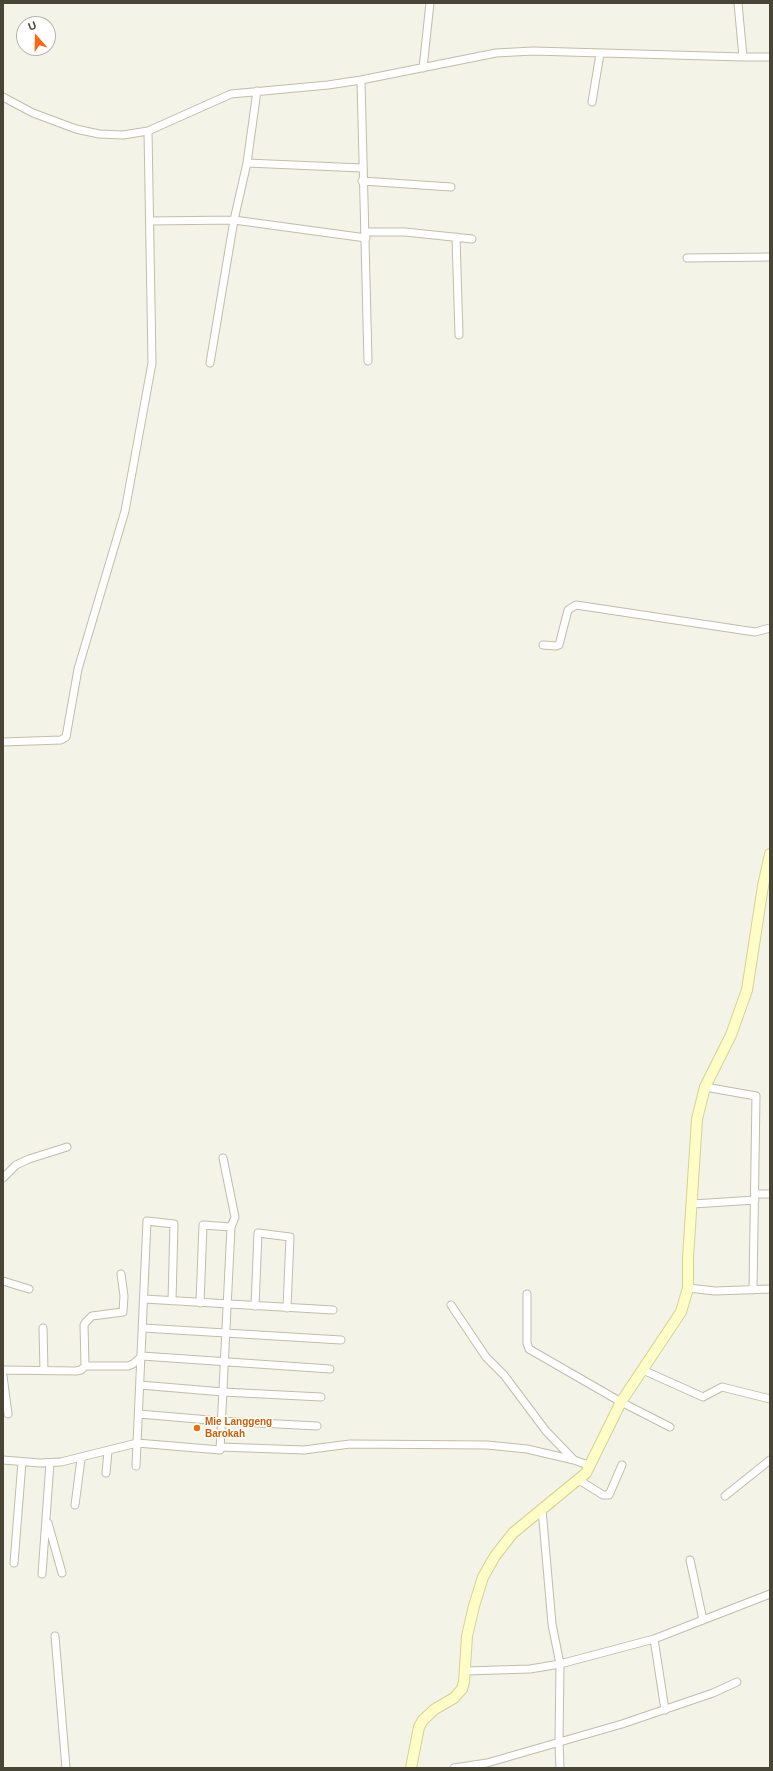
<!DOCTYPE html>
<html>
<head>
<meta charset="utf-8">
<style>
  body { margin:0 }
  #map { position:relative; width:773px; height:1771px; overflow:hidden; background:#f4f3e8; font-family:Arial,sans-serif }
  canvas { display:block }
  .frame { position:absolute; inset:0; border:4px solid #484436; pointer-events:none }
  .north { position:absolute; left:16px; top:16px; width:40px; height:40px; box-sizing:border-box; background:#fff; border:1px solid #b6b4af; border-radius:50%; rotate:340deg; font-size:11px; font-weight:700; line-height:16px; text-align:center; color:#484436 }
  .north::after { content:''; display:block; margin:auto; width:14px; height:18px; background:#ff6714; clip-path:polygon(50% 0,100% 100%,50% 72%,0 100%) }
</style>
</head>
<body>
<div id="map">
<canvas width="773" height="1771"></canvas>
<div class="frame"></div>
<div class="north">U</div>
</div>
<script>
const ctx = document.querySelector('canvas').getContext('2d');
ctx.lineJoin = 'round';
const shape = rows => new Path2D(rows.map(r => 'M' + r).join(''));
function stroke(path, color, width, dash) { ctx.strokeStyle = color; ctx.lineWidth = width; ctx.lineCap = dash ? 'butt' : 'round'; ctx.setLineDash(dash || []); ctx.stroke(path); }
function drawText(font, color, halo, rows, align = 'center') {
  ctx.font = font + ' Arial,sans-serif'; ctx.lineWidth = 3; ctx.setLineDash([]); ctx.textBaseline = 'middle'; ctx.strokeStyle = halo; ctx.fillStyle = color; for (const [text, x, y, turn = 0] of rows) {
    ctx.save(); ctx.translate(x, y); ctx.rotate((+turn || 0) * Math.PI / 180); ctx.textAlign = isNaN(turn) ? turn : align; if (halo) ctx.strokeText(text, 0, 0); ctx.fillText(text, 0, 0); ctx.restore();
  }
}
const minor = shape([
  [738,3,743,57],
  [423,68,430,3],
  [361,80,368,361],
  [3,97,33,113,76,129,99,134,123,135,148,131,231,94,328,85,361,80,496,53,533,51,743,57,770,57],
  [592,102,600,54],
  [247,163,362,168],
  [362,181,451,187],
  [150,221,234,220,366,238],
  [366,232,405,232,472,239],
  [456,237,459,335],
  [687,258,770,257],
  [210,363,234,220,247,163,257,91],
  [543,645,556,646,559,645,568,610,576,605,755,632,770,628],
  [3,742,61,740,66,737,78,669,125,511,152,363,148,131],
  [705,1087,756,1096,753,1290],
  [3,1178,16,1165,29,1159,67,1147],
  [756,1194,770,1194],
  [693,1204,755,1200],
  [3,1281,29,1289],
  [688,1288,715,1291,770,1289],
  [527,1294,527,1343,529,1349,621,1402,670,1427],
  [144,1299,333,1310],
  [200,1303,203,1225,231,1227],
  [451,1305,486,1357,504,1375,546,1431,574,1460],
  [255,1306,258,1233,290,1237,287,1308],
  [43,1328,44,1371],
  [143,1328,341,1340],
  [85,1366,128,1366,133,1364,142,1356,330,1369],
  [3,1370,76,1371,81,1370,85,1366,84,1325,86,1322,92,1316,123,1312,124,1296,121,1274],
  [643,1370,703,1397,722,1387,770,1399],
  [3,1376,8,1414],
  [140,1385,223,1392,321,1397],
  [139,1414,221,1421,317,1426],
  [220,1447,304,1450,350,1444,487,1445,527,1449,574,1460,591,1466],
  [3,1460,40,1463,61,1462,137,1443,220,1450,231,1227,235,1217,223,1158],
  [136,1466,147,1221,174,1224,172,1301],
  [106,1473,108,1451],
  [579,1480,603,1495,609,1495,622,1465],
  [725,1496,770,1460],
  [75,1505,81,1459],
  [542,1509,552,1624,560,1664,559,1742,560,1768],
  [48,1523,62,1573],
  [690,1560,703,1620],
  [14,1563,22,1462],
  [42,1574,50,1463],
  [55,1636,66,1768],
  [654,1639,665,1710],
  [466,1671,530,1669,560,1664,654,1639,770,1594],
  [454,1768,487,1763,622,1724,713,1693,737,1682]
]);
const secondary = shape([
  [411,1768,419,1727,423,1720,435,1709,454,1698,462,1689,464,1682,467,1636,474,1606,483,1577,495,1556,513,1533,586,1473,621,1402,681,1312,688,1288,688,1258,697,1119,705,1087,731,1035,747,990,763,886,770,854]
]);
const markers = [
  [197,1428,4,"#e8710a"]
];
const foodNames = [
  ["Mie Langgeng",205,1422],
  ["Barokah",205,1434]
];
stroke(minor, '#c0bdaa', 9);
stroke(secondary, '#d5d297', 12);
stroke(minor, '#fff', 7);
stroke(secondary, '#fffdc7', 10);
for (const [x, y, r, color] of markers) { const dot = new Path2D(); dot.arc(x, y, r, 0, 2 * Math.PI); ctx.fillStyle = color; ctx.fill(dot); stroke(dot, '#fff', 1.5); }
drawText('bold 10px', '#c56008', '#fff', foodNames, 'left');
</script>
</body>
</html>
